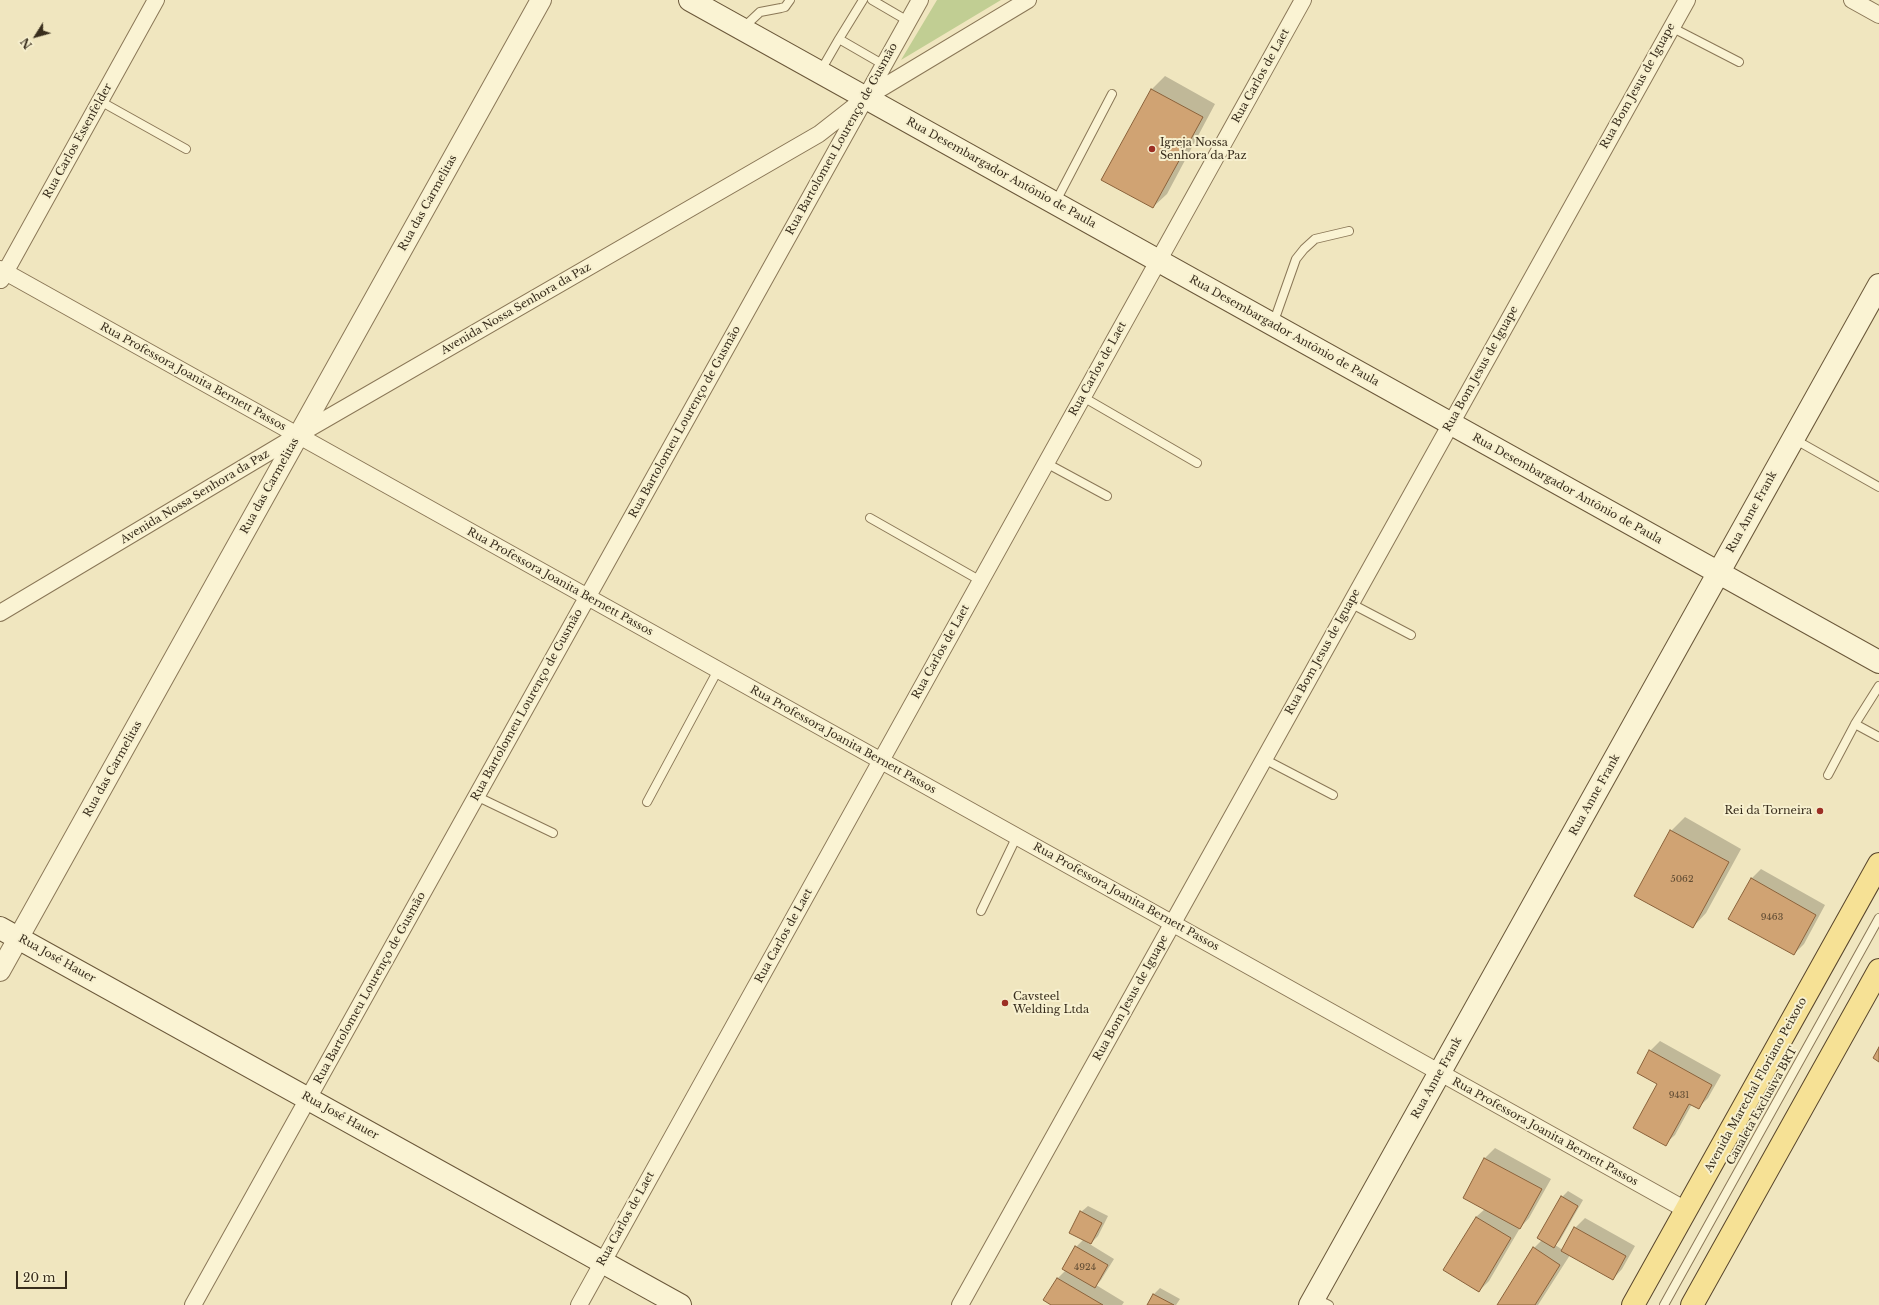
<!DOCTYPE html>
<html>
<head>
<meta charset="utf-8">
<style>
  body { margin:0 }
  #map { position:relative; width:1879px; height:1305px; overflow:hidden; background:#f0e6bf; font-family:"Libre Baskerville",serif }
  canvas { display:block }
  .north { position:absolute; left:16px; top:16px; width:40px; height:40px; -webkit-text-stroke:3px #f7f0cf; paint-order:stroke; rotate:233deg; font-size:11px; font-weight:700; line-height:16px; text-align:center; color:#382d1c }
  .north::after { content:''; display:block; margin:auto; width:14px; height:18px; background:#382d1c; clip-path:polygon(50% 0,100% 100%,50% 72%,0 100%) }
  .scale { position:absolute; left:16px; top:1271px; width:51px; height:18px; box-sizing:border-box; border:2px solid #382d1c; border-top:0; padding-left:5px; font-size:12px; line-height:14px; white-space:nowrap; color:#382d1c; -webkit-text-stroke:3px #f7f0cf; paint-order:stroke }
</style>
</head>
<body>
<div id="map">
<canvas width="1879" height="1305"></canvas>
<div class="north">N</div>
<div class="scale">20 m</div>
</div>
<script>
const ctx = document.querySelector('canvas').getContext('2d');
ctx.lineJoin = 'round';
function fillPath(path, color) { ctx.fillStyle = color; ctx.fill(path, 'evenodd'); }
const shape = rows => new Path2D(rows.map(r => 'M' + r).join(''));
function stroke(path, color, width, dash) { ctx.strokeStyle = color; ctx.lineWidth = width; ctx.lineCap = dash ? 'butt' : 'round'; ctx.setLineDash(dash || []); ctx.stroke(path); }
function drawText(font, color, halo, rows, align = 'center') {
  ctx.font = font + ' "Libre Baskerville",serif'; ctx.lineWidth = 4; ctx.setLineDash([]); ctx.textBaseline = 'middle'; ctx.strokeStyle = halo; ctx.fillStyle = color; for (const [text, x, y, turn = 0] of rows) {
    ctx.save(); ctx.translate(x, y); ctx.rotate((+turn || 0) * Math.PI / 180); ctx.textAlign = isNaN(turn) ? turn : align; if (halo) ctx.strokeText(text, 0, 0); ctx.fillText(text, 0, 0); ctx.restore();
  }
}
const green = shape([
  [937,0,1001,0,901,60]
]);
const shadow = shape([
  [1165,76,1215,104,1167,194,1153,207,1151,90],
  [1685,817,1741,849,1706,913,1693,927,1671,831],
  [1761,869,1825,905,1804,944,1794,954,1751,879],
  [1660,1041,1721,1075,1708,1098,1698,1108,1692,1104,1675,1135,1665,1144,1659,1084,1650,1051],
  [1495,1148,1551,1179,1529,1218,1520,1228,1489,1281,1479,1291,1476,1217,1485,1209,1464,1198,1485,1158],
  [1568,1191,1583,1200,1560,1240,1555,1245,1563,1250,1575,1228,1585,1218,1635,1246,1622,1269,1613,1279,1570,1255,1538,1305,1498,1305,1534,1248,1542,1240,1562,1197],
  [1088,1206,1108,1216,1098,1236,1091,1243,1081,1212],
  [1083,1240,1114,1259,1101,1280,1096,1285,1124,1302,1122,1305,1053,1305,1045,1300,1058,1278,1066,1270,1076,1247],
  [1160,1288,1180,1299,1176,1305,1148,1305,1153,1295]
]);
const building = shape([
  [1151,89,1203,117,1153,208,1101,180,1151,89],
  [1670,830,1729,862,1693,928,1634,896,1670,830],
  [1751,878,1816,915,1794,955,1728,919,1751,878],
  [1879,1047,1879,1062,1873,1058,1879,1047],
  [1649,1050,1712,1085,1699,1109,1689,1104,1666,1146,1633,1128,1657,1084,1637,1073,1649,1050],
  [1484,1158,1542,1189,1520,1229,1463,1198,1484,1158],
  [1561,1196,1578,1206,1554,1248,1537,1238,1561,1196],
  [1080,1211,1102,1223,1091,1244,1069,1233,1080,1211],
  [1476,1217,1511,1238,1479,1292,1443,1270,1476,1217],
  [1574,1227,1626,1256,1613,1280,1561,1251,1574,1227],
  [1075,1246,1108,1265,1095,1288,1062,1269,1075,1246],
  [1533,1247,1560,1265,1535,1305,1497,1305,1533,1247],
  [1057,1278,1103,1305,1051,1305,1043,1300,1057,1278],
  [1153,1294,1174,1305,1147,1305,1153,1294]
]);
const service = shape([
  [872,0,908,21],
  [1671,27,1739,62],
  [743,28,760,12,781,8,785,7,790,0],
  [839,39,863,0],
  [820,72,839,39,884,65],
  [100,101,186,149],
  [1055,203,1112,94],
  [1273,324,1296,259,1304,249,1315,239,1349,231],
  [1083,397,1197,463],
  [1794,439,1879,487],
  [1046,463,1107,496],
  [870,518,981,581],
  [1350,603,1411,635],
  [1879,686,1855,724,1879,737],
  [1264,759,1333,795],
  [1828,775,1855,724],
  [476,796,553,833],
  [647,802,718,670],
  [981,911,1017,836],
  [1315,1298,1329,1305],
  [1664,1305,1879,918]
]);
const minor = shape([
  [1852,0,1879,15],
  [0,269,1686,1210],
  [1,280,156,0],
  [0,613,298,435,819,134,865,98,1028,0],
  [193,1305,920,0],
  [579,1305,1303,0],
  [960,1305,1687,0]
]);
const tertiary = shape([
  [0,971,541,0]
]);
const secondary = shape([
  [690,0,1879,662],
  [0,928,680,1305],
  [1310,1305,1879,285]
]);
const primary = shape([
  [1633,1305,1879,864],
  [1692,1305,1879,970]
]);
const markers = [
  [1152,149,4,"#9c2f24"],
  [1820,811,4,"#9c2f24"],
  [1005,1003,4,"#9c2f24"]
];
const numberNames = [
  ["5062",1682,879],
  ["9463",1772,917],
  ["9431",1679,1095],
  ["4924",1085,1267]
];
const streetNames = [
  ["Rua Carlos de Laet",1261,76,-61],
  ["Rua Bom Jesus de Iguape",1638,86,-61],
  ["Rua Bartolomeu Lourenço de Gusmão",842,139,-61],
  ["Rua Carlos Essenfelder",78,141,-61],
  ["Rua Desembargador Antônio de Paula",1001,173,29],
  ["Rua das Carmelitas",428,203,-61],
  ["Avenida Nossa Senhora da Paz",516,309,-30],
  ["Rua Desembargador Antônio de Paula",1284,331,29],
  ["Rua Carlos de Laet",1098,369,-61],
  ["Rua Bom Jesus de Iguape",1481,369,-61],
  ["Rua Professora Joanita Bernett Passos",193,377,29],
  ["Rua Bartolomeu Lourenço de Gusmão",685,422,-61],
  ["Rua das Carmelitas",270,486,-61],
  ["Rua Desembargador Antônio de Paula",1567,489,29],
  ["Avenida Nossa Senhora da Paz",195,497,-31],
  ["Rua Anne Frank",1752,512,-61],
  ["Rua Professora Joanita Bernett Passos",560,582,29],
  ["Rua Carlos de Laet",941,652,-61],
  ["Rua Bom Jesus de Iguape",1323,652,-61],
  ["Rua Bartolomeu Lourenço de Gusmão",527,705,-61],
  ["Rua Professora Joanita Bernett Passos",843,740,29],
  ["Rua das Carmelitas",113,769,-61],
  ["Rua Anne Frank",1595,795,-61],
  ["Rua Professora Joanita Bernett Passos",1126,897,29],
  ["Rua Carlos de Laet",784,936,-61],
  ["Rua José Hauer",57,959,29],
  ["Rua Bartolomeu Lourenço de Gusmão",370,988,-61],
  ["Rua Bom Jesus de Iguape",1131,998,-61],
  ["Rua Anne Frank",1437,1078,-61],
  ["Avenida Marechal Floriano Peixoto",1756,1085,-61],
  ["Canaleta Exclusiva BRT",1762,1106,-61],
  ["Rua José Hauer",340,1116,29],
  ["Rua Professora Joanita Bernett Passos",1545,1132,29],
  ["Rua Carlos de Laet",626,1219,-61]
];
const poiNames = [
  ["Igreja Nossa",1160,143],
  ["Senhora da Paz",1160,156],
  ["Rei da Torneira",1812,811,"right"],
  ["Cavsteel",1013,997],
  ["Welding Ltda",1013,1010]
];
fillPath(green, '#c1ce93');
fillPath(shadow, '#0003');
fillPath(building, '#d0a373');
stroke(building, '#8a623b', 1);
stroke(service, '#8a7757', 10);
stroke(minor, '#8a7757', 18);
stroke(tertiary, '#8a7757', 22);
stroke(secondary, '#6b583a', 24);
stroke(primary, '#57442b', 24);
stroke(service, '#faf3d3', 8);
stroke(minor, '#faf3d3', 16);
stroke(tertiary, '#faf3d3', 20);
stroke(secondary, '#faf3d3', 22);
stroke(primary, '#f6e195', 22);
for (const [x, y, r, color] of markers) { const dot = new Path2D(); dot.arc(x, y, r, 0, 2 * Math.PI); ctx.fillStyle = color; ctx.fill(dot); stroke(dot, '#f7f0cf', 1.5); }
drawText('9px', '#5e4a32', null, numberNames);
drawText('11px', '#382d1c', '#f7f0cf', streetNames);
drawText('11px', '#382d1c', '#f7f0cf', poiNames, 'left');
</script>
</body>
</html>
